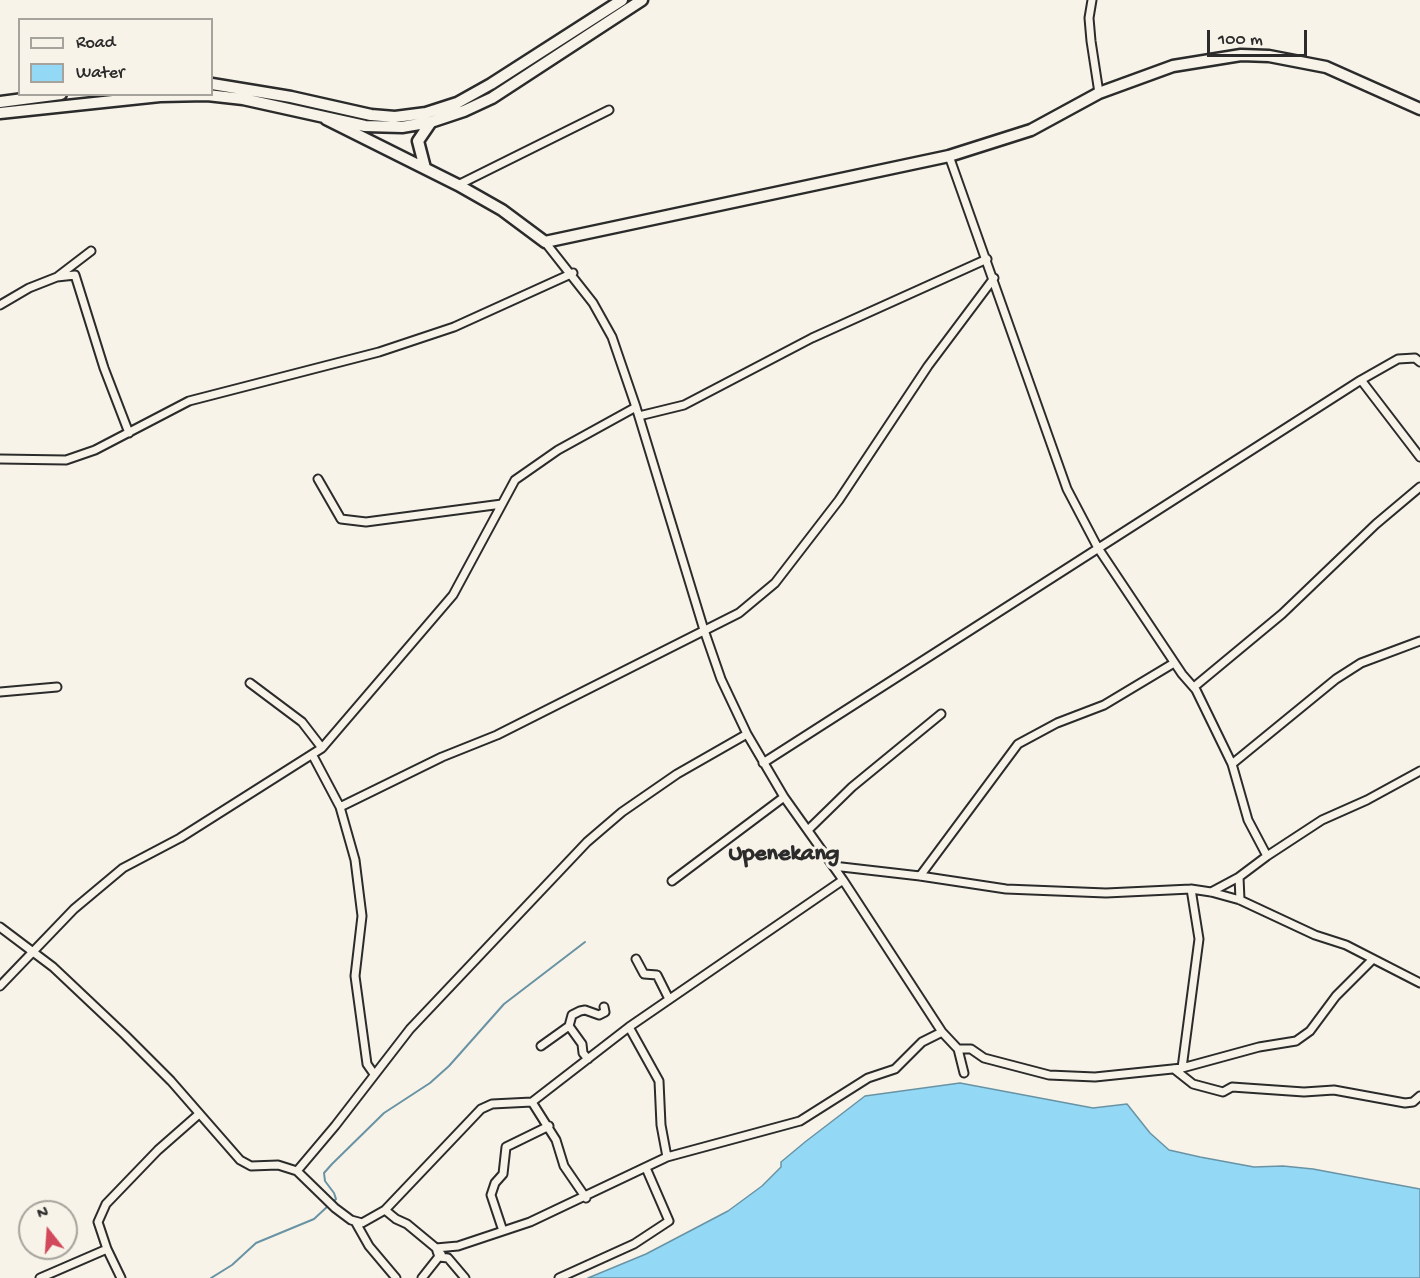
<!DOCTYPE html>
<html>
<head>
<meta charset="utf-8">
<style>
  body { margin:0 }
  #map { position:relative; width:1420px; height:1278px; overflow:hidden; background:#f7f3e8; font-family:"Gochi Hand",sans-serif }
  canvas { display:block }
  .legend { position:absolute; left:18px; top:18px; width:195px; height:78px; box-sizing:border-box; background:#f7f3e8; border:2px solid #a5a39c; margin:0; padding:8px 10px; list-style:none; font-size:18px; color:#2b2b2b }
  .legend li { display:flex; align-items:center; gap:12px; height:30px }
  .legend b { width:30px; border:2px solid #a5a39c }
  .north { position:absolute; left:18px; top:1200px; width:60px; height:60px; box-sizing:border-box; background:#f7f3e8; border:2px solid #a5a39c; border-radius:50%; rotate:343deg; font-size:16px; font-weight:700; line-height:24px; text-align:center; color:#2b2b2b }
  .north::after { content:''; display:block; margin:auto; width:21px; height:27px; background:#d1495b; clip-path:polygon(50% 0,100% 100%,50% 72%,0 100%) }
  .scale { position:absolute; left:1207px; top:30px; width:100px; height:27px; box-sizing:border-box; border:3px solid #2b2b2b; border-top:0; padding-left:8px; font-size:18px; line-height:21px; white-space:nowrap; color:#2b2b2b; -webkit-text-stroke:4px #f7f3e8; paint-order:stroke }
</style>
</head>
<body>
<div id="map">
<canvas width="1420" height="1278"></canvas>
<ul class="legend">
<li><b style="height:8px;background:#f7f3e8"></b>Road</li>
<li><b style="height:16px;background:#93d9f5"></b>Water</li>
</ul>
<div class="north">N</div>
<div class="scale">100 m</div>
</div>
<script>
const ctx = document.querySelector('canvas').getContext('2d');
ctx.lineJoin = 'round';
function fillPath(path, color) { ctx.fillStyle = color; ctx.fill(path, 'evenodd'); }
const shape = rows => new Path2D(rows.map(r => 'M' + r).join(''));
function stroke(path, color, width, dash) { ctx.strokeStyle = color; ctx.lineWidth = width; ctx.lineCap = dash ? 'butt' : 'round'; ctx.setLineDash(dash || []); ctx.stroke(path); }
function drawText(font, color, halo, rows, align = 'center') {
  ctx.font = font + ' "Gochi Hand",sans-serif'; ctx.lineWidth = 6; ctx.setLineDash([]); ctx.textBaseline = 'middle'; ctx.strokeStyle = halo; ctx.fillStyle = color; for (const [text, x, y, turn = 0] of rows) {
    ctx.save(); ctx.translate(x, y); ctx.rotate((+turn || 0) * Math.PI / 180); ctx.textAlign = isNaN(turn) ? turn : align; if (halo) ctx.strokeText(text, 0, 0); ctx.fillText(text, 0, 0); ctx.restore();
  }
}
const water = shape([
  [960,1083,1093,1108,1127,1104,1150,1133,1169,1150,1200,1157,1254,1167,1283,1166,1313,1169,1420,1189,1420,1278,588,1278,646,1254,728,1211,762,1186,781,1167,781,1162,805,1142,865,1096,960,1083]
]);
const stream = shape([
  [333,1202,336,1199,334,1193,325,1181,324,1173,332,1164,384,1113,430,1083,449,1066,504,1004,585,942],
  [211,1278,232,1265,256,1243,314,1219,328,1206]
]);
const street = shape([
  [1092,0,1089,18,1091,41,1099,93],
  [949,156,1067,489,1098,548,1182,674,1196,690,1232,764,1248,820,1267,856],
  [458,185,609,110],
  [545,242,593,303,612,337,636,407,704,630,721,679,747,734,784,797,843,880,942,1032,958,1049,964,1073],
  [57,277,91,251],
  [0,305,29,288,57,277,75,275,104,368,129,433],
  [1361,380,1420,457],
  [639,416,684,405,812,338,987,259],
  [0,459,66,460,95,450,189,401,379,352,454,327,573,273],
  [318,479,341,519,366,522,502,504],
  [250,683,302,722,322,748],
  [1194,687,1282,614,1376,524,1420,487],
  [0,692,57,687],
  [313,756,340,807,355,860,362,916,355,976,367,1064,374,1074],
  [763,763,1361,380,1398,359,1415,358,1420,362],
  [1232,764,1336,679,1361,663,1420,641],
  [340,807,442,757,497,735,739,613,775,583,839,500,928,366,994,278],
  [808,830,852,787,941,714],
  [833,866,920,876,1006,889,1106,893,1191,889,1211,892,1240,900,1315,935,1346,945,1420,983],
  [920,876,1018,744,1057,723,1104,705,1174,663],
  [672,881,784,797],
  [1211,892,1239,877],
  [1240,900,1239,877,1267,856,1322,820,1367,800,1420,771],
  [0,927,53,967,125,1035,171,1081,240,1160,251,1166,278,1165,297,1171,335,1208,351,1220,362,1223,385,1210,481,1109,492,1104,532,1102,629,1027,843,880],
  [636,959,644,974,657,975,669,999],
  [0,986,74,909,123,868,180,838,322,748,453,595,515,480,558,450,636,407],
  [569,1026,572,1015,580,1011,585,1010,599,1015,605,1012,604,1007],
  [629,1027,659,1081,661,1125,667,1157],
  [541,1046,569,1026,582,1044,583,1053,588,1059],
  [958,1049,971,1049,984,1058,1049,1075,1095,1077,1182,1068,1259,1047,1296,1041,1310,1031,1336,996,1373,959],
  [1182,1068,1199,939,1191,889],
  [1174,1069,1193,1084,1223,1092,1232,1087,1304,1092,1334,1090,1405,1103,1413,1102,1420,1096],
  [532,1102,556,1140,564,1166,586,1198],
  [297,1171,335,1126,410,1029,587,842,622,812,677,774,747,734],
  [385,1210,396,1219,407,1224,436,1248,439,1257,448,1258,465,1278],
  [356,1223,369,1246,396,1278],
  [503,1231,491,1195,495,1183,503,1174,506,1147,549,1126],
  [436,1248,458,1246,530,1222,667,1157,800,1121,868,1078,895,1069,922,1042,942,1032],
  [40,1278,107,1249],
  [121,1278,107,1249,98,1222,106,1204,158,1150,199,1114],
  [422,1278,441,1254],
  [559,1278,634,1244,669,1221,646,1168]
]);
const secondary = shape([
  [212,84,291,97,371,115,395,117,426,113,457,103,491,84,622,0],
  [0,102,61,94],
  [0,113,160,96,207,95,243,99,365,126,402,127,431,122,464,111,492,98,642,0],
  [326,119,458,185,502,210,545,242,949,156,1031,130,1099,93,1173,66,1241,55,1269,56,1326,67,1420,109],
  [425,168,418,141,431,122]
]);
const districtNames = [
  ["Upenekang",784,855]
];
fillPath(water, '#93d9f5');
stroke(water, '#6993a4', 1.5);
stroke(stream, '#6993a4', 2);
stroke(street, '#2b2b2b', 11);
stroke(secondary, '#2b2b2b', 15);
stroke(street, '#f7f3e8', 7);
stroke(secondary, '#f7f3e8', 10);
drawText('bold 24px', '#2b2b2b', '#f7f3e8', districtNames);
</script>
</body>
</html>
